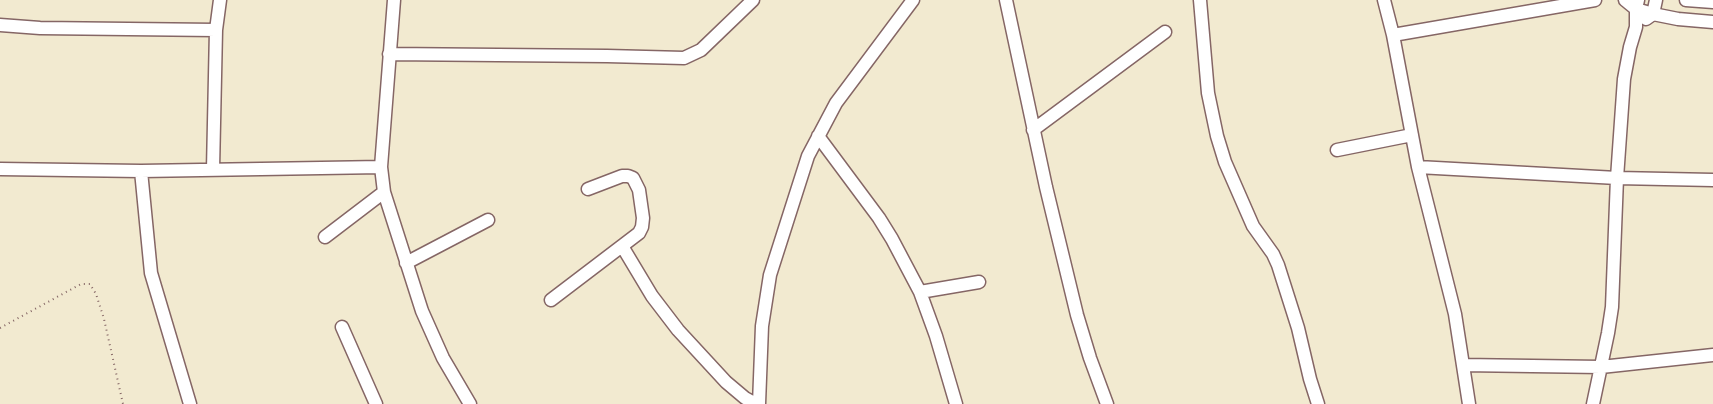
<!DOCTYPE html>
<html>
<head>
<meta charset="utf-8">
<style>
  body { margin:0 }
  canvas { display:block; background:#f2ead0 }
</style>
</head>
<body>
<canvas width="1713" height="404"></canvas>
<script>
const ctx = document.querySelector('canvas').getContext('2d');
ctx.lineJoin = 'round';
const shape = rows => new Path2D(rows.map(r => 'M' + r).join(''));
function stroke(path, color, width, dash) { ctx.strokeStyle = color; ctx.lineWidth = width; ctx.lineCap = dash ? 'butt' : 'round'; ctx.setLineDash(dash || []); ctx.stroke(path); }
const path = shape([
  [0,328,81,284,90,284,96,294,104,319,123,404]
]);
const minor = shape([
  [394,0,381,167,384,192,422,311,443,358,470,404],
  [1006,0,1046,187,1077,315,1090,358,1107,404],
  [1200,0,1208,93,1217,136,1225,162,1253,226,1273,254,1278,265,1298,328,1310,379,1318,404],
  [1384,0,1393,35,1418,167,1455,314,1469,404],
  [1625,0,1636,9,1653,14,1678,19,1713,22],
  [1686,0,1713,2],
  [1646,19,1653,14,1656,0],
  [0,25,40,28,216,30],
  [1393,35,1595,0],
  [389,54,607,56,684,58,701,50,753,0],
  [1033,130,1165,32],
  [818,136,879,218,892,239,920,292,936,336,956,404],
  [1337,150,1412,135],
  [1418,167,1617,178,1713,180],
  [0,169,141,171,381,167],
  [213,169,216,30,220,0],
  [141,171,151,273,190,404],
  [325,237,384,192],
  [622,246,652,296,678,330,726,382,745,398,756,404],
  [406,263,488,220],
  [920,292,979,282],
  [551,300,639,233,642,227,643,218,639,190,633,178,628,176,622,176,588,189],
  [342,327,376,404],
  [1463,365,1601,367,1713,355],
  [759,404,762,326,770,275,808,156,836,103,913,0],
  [1593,404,1608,333,1612,307,1617,178,1624,79,1630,47,1636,27,1636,9,1638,0]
]);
stroke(minor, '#856665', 15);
stroke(path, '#856665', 2, [1, 4]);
stroke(minor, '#fff', 12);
</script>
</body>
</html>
